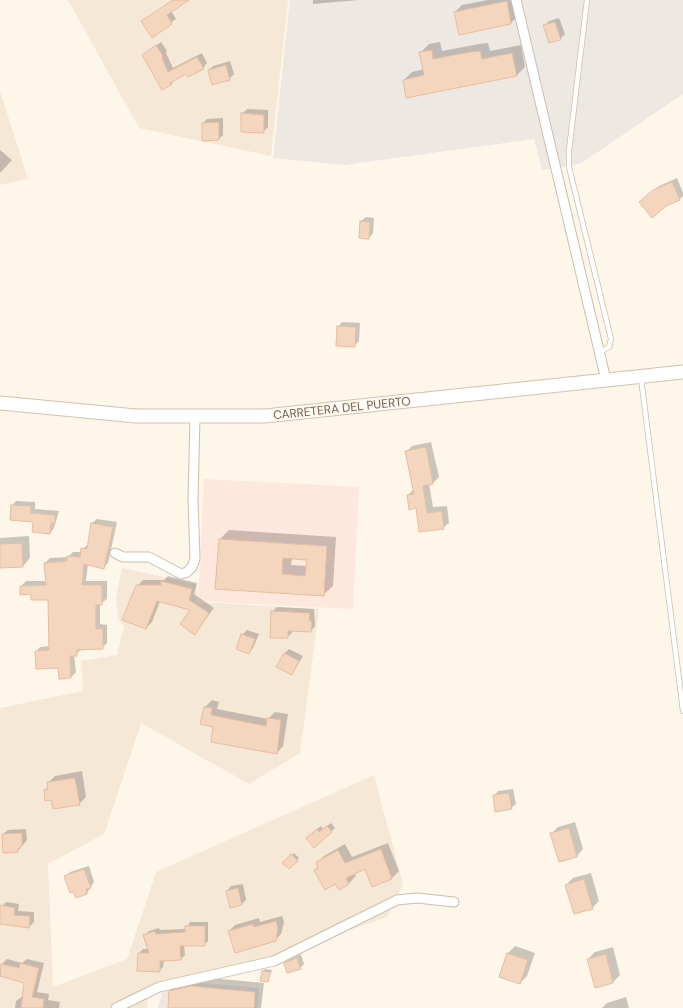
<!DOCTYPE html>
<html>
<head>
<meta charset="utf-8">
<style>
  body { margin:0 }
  canvas { display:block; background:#fdf6e9 }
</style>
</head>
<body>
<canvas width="683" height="1008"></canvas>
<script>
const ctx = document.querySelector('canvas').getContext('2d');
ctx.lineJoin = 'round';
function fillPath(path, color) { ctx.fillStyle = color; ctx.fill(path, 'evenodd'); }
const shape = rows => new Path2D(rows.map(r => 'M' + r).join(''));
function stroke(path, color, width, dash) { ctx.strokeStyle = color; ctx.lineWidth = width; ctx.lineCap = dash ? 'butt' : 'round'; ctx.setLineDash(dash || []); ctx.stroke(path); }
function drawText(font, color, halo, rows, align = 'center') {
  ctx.font = font + ' "DM Sans",sans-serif'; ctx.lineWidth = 3; ctx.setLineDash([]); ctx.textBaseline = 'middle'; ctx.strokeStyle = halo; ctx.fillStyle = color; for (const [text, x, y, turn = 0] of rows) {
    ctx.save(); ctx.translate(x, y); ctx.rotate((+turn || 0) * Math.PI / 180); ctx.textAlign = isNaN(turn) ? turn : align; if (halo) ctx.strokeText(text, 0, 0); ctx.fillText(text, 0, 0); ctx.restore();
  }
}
const residential = shape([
  [68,0,288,0,271,156,139,128],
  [0,91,28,179,0,185],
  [122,568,197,584,197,602,319,609,300,753,249,784,141,723,104,834,48,864,53,987,127,959,156,872,374,775,403,884,387,917,199,983,166,988,148,997,147,1008,0,1008,0,708,83,691,81,661,117,655,124,627,118,618,116,598]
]);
const commercial = shape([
  [204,479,359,487,353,609,198,601]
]);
const industrial = shape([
  [290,0,683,0,683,94,580,164,542,170,534,139,345,165,273,158],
  [189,982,259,988,257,1008,158,1008,163,989]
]);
const shadow = shape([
  [173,0,187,0,171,11,176,19,152,36,142,22],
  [313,0,359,0,313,4],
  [488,0,514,0,518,16,511,23,455,12,462,5],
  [559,18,565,34,560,39,544,26,549,21],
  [161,42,167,51,166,53,173,68,202,53,207,63,203,68,187,72,175,79,171,85,143,55],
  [440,42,442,51,479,44,488,43,490,51,521,45,525,67,517,75,407,97,404,80,412,72,424,69,420,53,429,44],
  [230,61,234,74,229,79,209,70,213,66],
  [247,109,268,110,268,127,263,132,242,114],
  [223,118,223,135,219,139,203,123,207,119],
  [0,150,12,160,0,173],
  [677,178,683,193,683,196,679,200,645,198,659,186],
  [366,217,374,218,373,233,369,238,361,221],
  [342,322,360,323,359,341,354,346,338,327],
  [431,442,439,477,433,483,429,484,433,507,447,506,449,523,443,528,417,507,408,495,413,490,406,452,412,446],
  [16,501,35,502,35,509,59,511,54,528,50,533,12,506],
  [97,519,117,522,108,563,103,568,88,564,86,581,107,581,107,599,100,604,100,624,107,625,107,643,102,648,81,650,74,655,76,672,71,677,60,678,59,667,36,652,40,647,50,646,49,598,32,593,21,586,26,581,47,581,45,563,50,558,68,557,73,552,82,552,82,549,89,544,92,523],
  [229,530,336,537,333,586,323,595,216,588,220,539],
  [292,558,308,559,307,566,291,565],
  [29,536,30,558,23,566,0,567,0,538],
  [168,576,197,583,194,594,214,608,195,633,192,609,160,601,152,622,146,628,137,586,143,580,164,580],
  [277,607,314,609,315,626,311,631,292,630,292,633,287,637,272,612],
  [247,630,259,634,253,648,249,653,242,635],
  [289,649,303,656,292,674,284,654],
  [212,700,219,702,217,709,268,719,275,712,288,714,283,746,277,753,215,726,202,724,205,707],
  [82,771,86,797,79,804,52,799,45,790,49,786,48,783,55,776],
  [513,789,516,804,511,808,494,796,498,791],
  [575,822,583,849,577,856,551,834,558,827],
  [331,823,335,828,331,832,311,834,321,826,323,829],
  [26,829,27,840,17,852,3,834,8,830],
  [388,843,399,871,392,878,372,885,365,867,354,873,356,876,349,883,339,888,336,882,315,870,318,867,317,863,324,856,345,844,352,857],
  [294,853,299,858,289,868,284,863],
  [89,866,94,882,87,893,76,897,65,877,70,872],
  [591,873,599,901,592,908,566,885,573,878],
  [243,884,246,900,242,904,231,907,227,891,231,886],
  [6,902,19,904,18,911,34,912,34,922,29,927,0,923,2,906],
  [282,916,284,922,281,934,275,940,229,931,235,925,259,918,260,922],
  [190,922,208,922,208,941,204,945,184,945,185,955,181,959,164,960,163,967,159,971,139,953,143,949,149,949,145,935,149,931,159,928,160,930,186,929],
  [515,946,535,953,527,976,520,983,500,976,508,953],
  [613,947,620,975,613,982,596,986,588,959,595,952],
  [301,954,304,964,300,968,285,963,289,959],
  [7,959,22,963,27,959,44,963,37,992,49,994,48,1000,60,1002,59,1008,15,1008,16,1001,23,996,25,983,0,975,2,964],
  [265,969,272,970,268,981,263,971],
  [200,977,264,983,261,1008,169,1008,170,991,179,982],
  [626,997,629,1008,602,1008,607,1003]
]);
const building = shape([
  [173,0,189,0,167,15,172,24,152,38,141,21,173,0],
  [507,1,511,24,459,35,454,12,507,1],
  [555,22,561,40,549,43,543,25,555,22],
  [156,45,163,56,162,58,168,72,197,57,204,69,188,77,186,74,170,83,171,85,162,90,142,55,156,45],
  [432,50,433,59,470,52,480,51,482,59,512,53,517,76,406,98,403,80,424,75,419,52,432,50],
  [226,65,230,80,212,85,208,70,226,65],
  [241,113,264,115,264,133,241,132,241,113],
  [219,122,219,140,202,141,202,123,219,122],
  [672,182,680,200,666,206,652,218,639,202,653,190,672,182],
  [360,221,370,222,369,239,359,238,360,221],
  [337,326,356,327,355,347,336,346,337,326],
  [426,447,433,484,423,486,427,513,442,511,444,529,419,532,416,508,409,510,407,495,414,494,405,451,426,447],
  [11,505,31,506,31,513,55,515,55,523,51,523,50,534,32,532,33,522,10,520,11,505],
  [91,523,113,527,104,569,84,564,82,585,102,585,102,605,96,605,96,629,103,629,103,649,77,650,77,656,70,656,71,678,59,679,58,668,36,669,35,651,49,650,48,600,31,600,31,594,20,595,20,586,46,585,44,563,67,561,67,556,80,557,81,548,87,549,91,523],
  [219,539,327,546,324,596,215,589,219,539],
  [283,558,307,560,305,576,282,574,283,558],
  [22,543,23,567,0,568,0,544,22,543],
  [161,581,192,589,189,600,209,613,195,635,180,624,190,610,157,601,146,629,122,620,136,585,161,585,161,581],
  [271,611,310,613,309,621,312,621,311,632,288,631,288,638,270,638,271,611],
  [241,634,255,639,249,654,236,649,241,634],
  [284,653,299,661,292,675,276,667,284,653],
  [204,707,212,708,211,715,266,726,267,718,281,720,277,754,211,742,213,727,200,724,204,707],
  [75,778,80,805,53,809,51,800,45,801,44,790,48,789,47,782,75,778],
  [509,793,512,809,495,812,493,795,509,793],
  [327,826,332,832,314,848,306,838,317,829,319,832,327,826],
  [569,828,577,857,559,862,550,833,569,828],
  [22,833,22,846,18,849,18,852,3,853,2,834,22,833],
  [381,849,392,879,372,887,365,869,346,878,349,884,339,890,335,884,325,890,314,870,318,868,316,862,338,850,345,863,381,849],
  [291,854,298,861,289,869,282,863,291,854],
  [84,869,91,888,86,889,87,894,76,898,73,892,70,893,64,876,84,869],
  [584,879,593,909,574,914,565,885,584,879],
  [238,888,242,905,230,908,226,891,238,888],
  [0,905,15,908,14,915,30,916,29,928,0,924,0,905],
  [276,921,278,928,276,941,235,953,228,931,253,924,254,927,276,921],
  [185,926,205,926,205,946,180,946,181,960,160,961,160,972,137,971,138,953,149,953,143,935,155,931,156,934,185,932,185,926],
  [507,953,528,960,520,984,499,977,507,953],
  [606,954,613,983,595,988,587,959,606,954],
  [297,958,301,969,287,973,284,963,297,958],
  [20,963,39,968,32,997,44,999,43,1008,21,1008,24,983,0,976,1,964,19,968,20,963],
  [262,971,270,972,268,982,260,981,262,971],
  [191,986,255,992,254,1008,168,1008,169,991,191,986]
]);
const service = shape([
  [587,0,569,150,569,167,611,339,609,347,600,352],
  [641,378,683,711]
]);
const minor = shape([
  [516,0,606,380],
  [115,553,123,557,149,557,181,574,187,572,192,567,195,559,193,499,195,417],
  [116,1008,159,987,274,961,397,900,417,898,454,902]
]);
const secondary = shape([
  [0,403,136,416,265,416,683,372]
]);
const streetNames = [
  ["CARRETERA DEL PUERTO",342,409,-6]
];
fillPath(residential, '#f5e8d7');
fillPath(commercial, '#fee7dd');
fillPath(industrial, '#eee8e2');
fillPath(shadow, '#0003');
fillPath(building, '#f4d6bf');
stroke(building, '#e7bd9f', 1);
stroke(service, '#d0bead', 6);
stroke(minor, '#d0bead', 11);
stroke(secondary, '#d6c0ad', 15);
stroke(service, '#fff', 4.5);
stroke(minor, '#fff', 9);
stroke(secondary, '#fff', 13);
drawText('12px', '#795d4b', '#fffaf0', streetNames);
</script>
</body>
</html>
